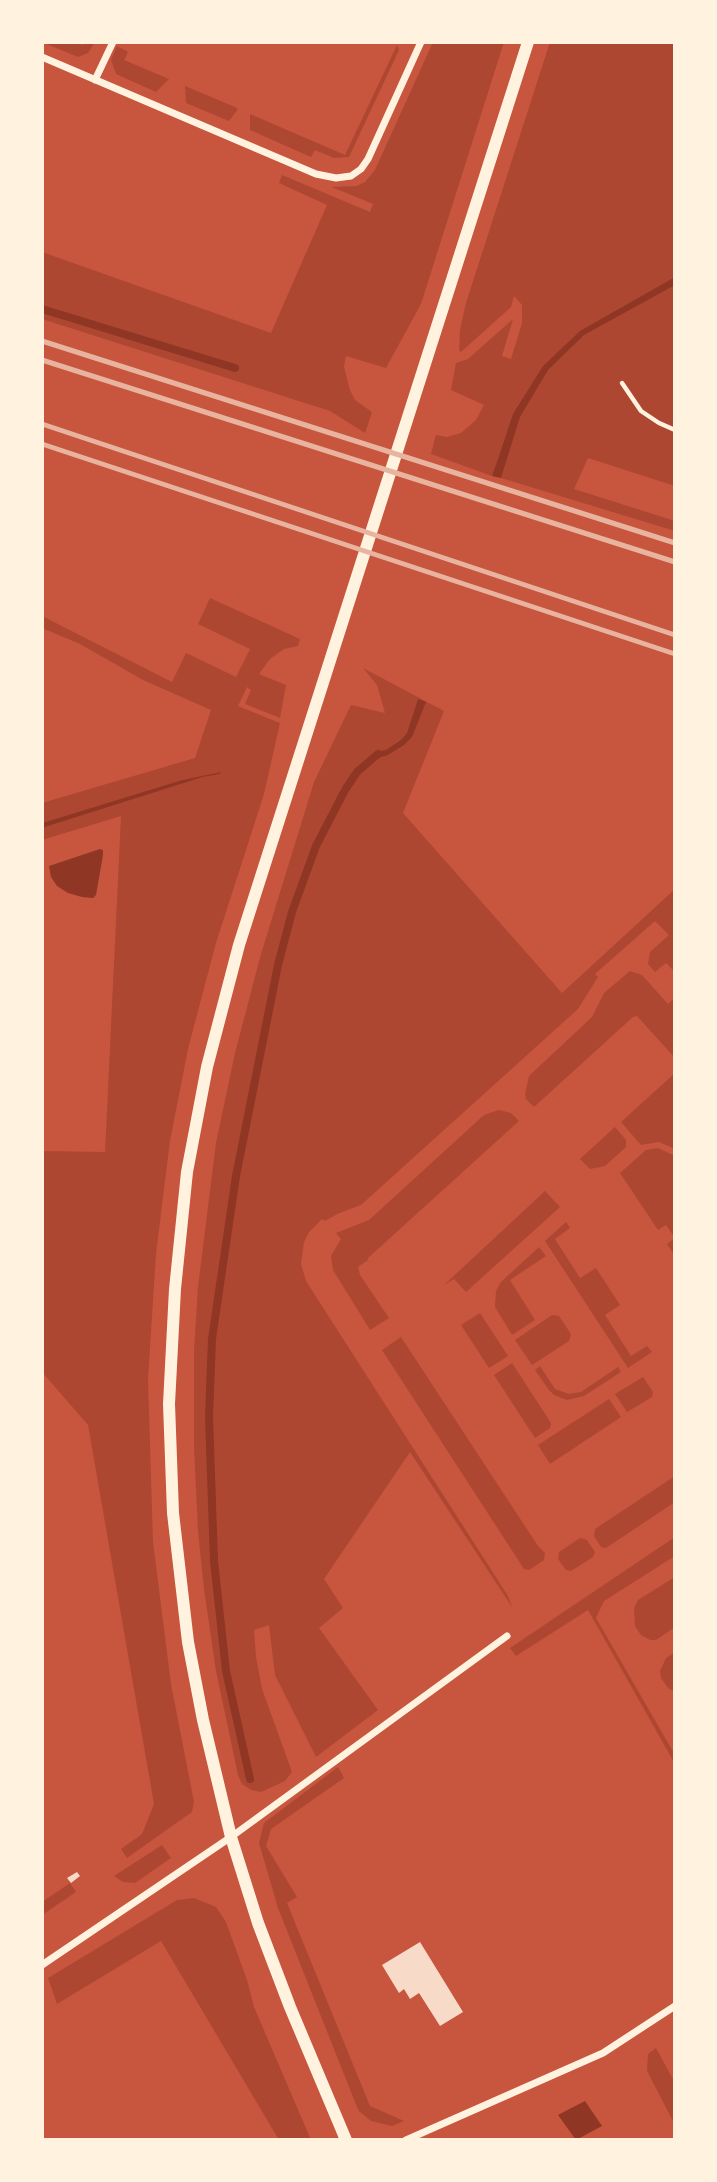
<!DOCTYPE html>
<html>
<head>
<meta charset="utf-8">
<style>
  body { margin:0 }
  #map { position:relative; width:717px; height:2182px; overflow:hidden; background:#c8553d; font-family:"Golos Text",sans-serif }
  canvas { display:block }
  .frame { position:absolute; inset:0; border:44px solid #fff3e0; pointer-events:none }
</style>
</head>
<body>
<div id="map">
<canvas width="717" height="2182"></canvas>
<div class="frame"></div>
</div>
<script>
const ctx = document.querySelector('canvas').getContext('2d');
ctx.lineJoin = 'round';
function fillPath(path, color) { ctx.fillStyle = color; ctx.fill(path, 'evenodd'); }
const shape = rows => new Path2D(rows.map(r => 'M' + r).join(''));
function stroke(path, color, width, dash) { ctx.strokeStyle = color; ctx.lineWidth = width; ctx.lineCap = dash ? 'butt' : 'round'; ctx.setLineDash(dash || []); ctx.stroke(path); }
const green = shape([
  [42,42,77,42,83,45,85,42,95,42,88,53,78,57],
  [433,42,504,42,421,304,386,368,346,356,344,367,350,390,355,400,372,412,365,433,330,411,42,319,42,252,271,333,327,205,279,183,282,175,370,212,373,204,332,187,357,186,365,182,375,170],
  [550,42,675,42,675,486,588,458,574,489,675,521,675,531,501,478,514,433,507,431,492,476,431,454,436,435,447,437,461,433,476,420,484,405,451,390,456,363,468,359,513,319,502,356,511,359,522,323,522,305,514,296,511,307,461,352,459,350,460,330,466,303],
  [397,45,399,50,349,157,334,158,315,150,311,157,250,130,250,114,345,155],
  [117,46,128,52,124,60,169,79,156,92,116,74,111,60],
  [185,86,235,107,238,109,229,121,186,103],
  [210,598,300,639,298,646,284,649,270,659,259,674,286,685,280,718,245,704,251,690,247,687,238,706,280,723,264,794,216,943,188,1049,170,1141,156,1254,148,1379,153,1542,171,1684,194,1802,192,1812,127,1858,121,1849,142,1834,154,1804,88,1425,42,1372,42,1151,105,1152,121,816,42,840,42,828,203,777,220,774,221,772,182,780,42,823,42,803,195,758,211,710,143,680,80,644,42,628,42,616,172,682,186,653,236,677,250,649,198,624],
  [363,668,444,711,403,813,562,993,675,889,675,972,666,963,655,972,648,964,650,952,669,935,655,921,595,974,598,977,578,1009,361,1205,337,1214,325,1221,322,1219,309,1232,304,1242,301,1264,306,1281,508,1596,512,1607,410,1452,324,1579,343,1608,319,1628,378,1710,316,1757,275,1675,269,1625,254,1630,256,1657,262,1689,292,1772,285,1781,261,1792,251,1790,242,1784,238,1775,216,1671,204,1589,198,1531,194,1447,194,1350,198,1287,216,1143,235,1053,261,954,314,782,351,705,385,713,377,685],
  [630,971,642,975,668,1004,675,997,675,1058,637,1016,633,1017,534,1107,526,1099,525,1094,529,1076,592,1017,604,993],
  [675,1073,675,1149,659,1142,641,1145,621,1122],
  [499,1110,511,1113,519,1121,368,1258,368,1260,358,1267,360,1275,389,1318,370,1330,333,1270,331,1256,341,1239,336,1233,369,1220,484,1115],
  [615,1127,626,1140,626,1147,605,1166,590,1169,580,1159],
  [658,1148,675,1156,675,1256,667,1244,675,1238,666,1225,658,1230,620,1173,646,1150],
  [545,1191,560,1207,466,1292,454,1279,444,1285],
  [566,1222,570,1228,555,1239,580,1278,596,1268,620,1305,605,1315,631,1356,647,1346,652,1352,628,1368,545,1241],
  [539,1247,546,1256,510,1280,535,1320,512,1335,495,1307,496,1291,501,1282],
  [480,1313,508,1356,489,1368,461,1325],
  [552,1315,559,1316,571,1334,569,1341,532,1365,515,1340],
  [401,1337,538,1546,545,1553,544,1560,529,1570,524,1569,382,1350],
  [512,1363,551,1423,550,1428,535,1438,494,1375],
  [540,1366,555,1389,569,1394,581,1392,618,1367,621,1372,584,1396,567,1400,554,1395,548,1389,535,1370],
  [643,1377,653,1392,652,1397,627,1412,615,1394],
  [609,1399,621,1417,550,1464,538,1445],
  [675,1476,675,1502,606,1548,601,1547,594,1536,595,1529],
  [675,1537,675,1556,604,1601,596,1618,675,1755,675,1764,588,1610,516,1656,510,1648],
  [580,1538,587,1540,595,1552,593,1557,571,1571,566,1570,558,1559,559,1552],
  [675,1577,675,1627,656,1640,650,1640,641,1635,635,1626,634,1608,638,1600],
  [675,1652,675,1691,674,1691,668,1688,661,1678,660,1671,666,1658],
  [338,1767,344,1778,271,1829,266,1846,297,1897,287,1903,370,2106,404,2121,392,2126,371,2121,359,2111,355,2102,278,1908,259,1843,264,1823],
  [162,1845,171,1858,135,1883,123,1882,114,1876],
  [70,1883,76,1892,42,1915,42,1902],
  [194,1898,216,1907,226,1922,247,1980,254,2007,311,2140,279,2140,161,1941,57,2004,48,1978,177,1900],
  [656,2048,675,2083,675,2125,647,2071,648,2054]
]);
const water = shape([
  [675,277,675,285,584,335,548,370,520,417,501,478,492,476,513,414,543,366,580,331],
  [418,699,426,702,412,737,404,745,386,756,373,758,375,752,386,750,401,740,407,733],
  [221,772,220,774,203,777,42,828,42,823,182,780],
  [100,849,103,850,103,855,96,895,93,898,82,897,68,893,57,886,51,877,49,866],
  [585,2101,602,2126,576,2140,558,2115]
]);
const stream = shape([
  [42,309,235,368],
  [250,1779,226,1671,214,1561,209,1417,212,1339,236,1176,278,965,292,912,316,846,345,790,357,772,378,754]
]);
const building = shape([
  [77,1872,80,1876,71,1883,67,1878],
  [420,1942,463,2012,440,2026,419,1993,410,1999,404,1989,399,1993,382,1965]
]);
const path = shape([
  [622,383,641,411,659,423,675,430]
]);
const minor = shape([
  [42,57,316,174,336,178,351,176,361,169,368,159,421,42],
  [95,80,113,42],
  [42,1965,231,1837,507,1636],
  [406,2140,603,2053,675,2006]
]);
const tertiary = shape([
  [346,2140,290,2007,258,1923,231,1837,203,1720,188,1642,173,1513,169,1404,175,1289,187,1172,207,1067,239,945,528,42]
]);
const rail = shape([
  [42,341,675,543],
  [42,360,675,562],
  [42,424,675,635],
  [42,444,675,654]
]);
fillPath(green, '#ae4732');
fillPath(water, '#8f3625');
stroke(stream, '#8f3625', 8);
fillPath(building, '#f7dbc8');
stroke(path, '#fff3e0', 4.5);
stroke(minor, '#fff3e0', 7);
stroke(tertiary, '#fff3e0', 12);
stroke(rail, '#e9b49f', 5);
</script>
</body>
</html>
